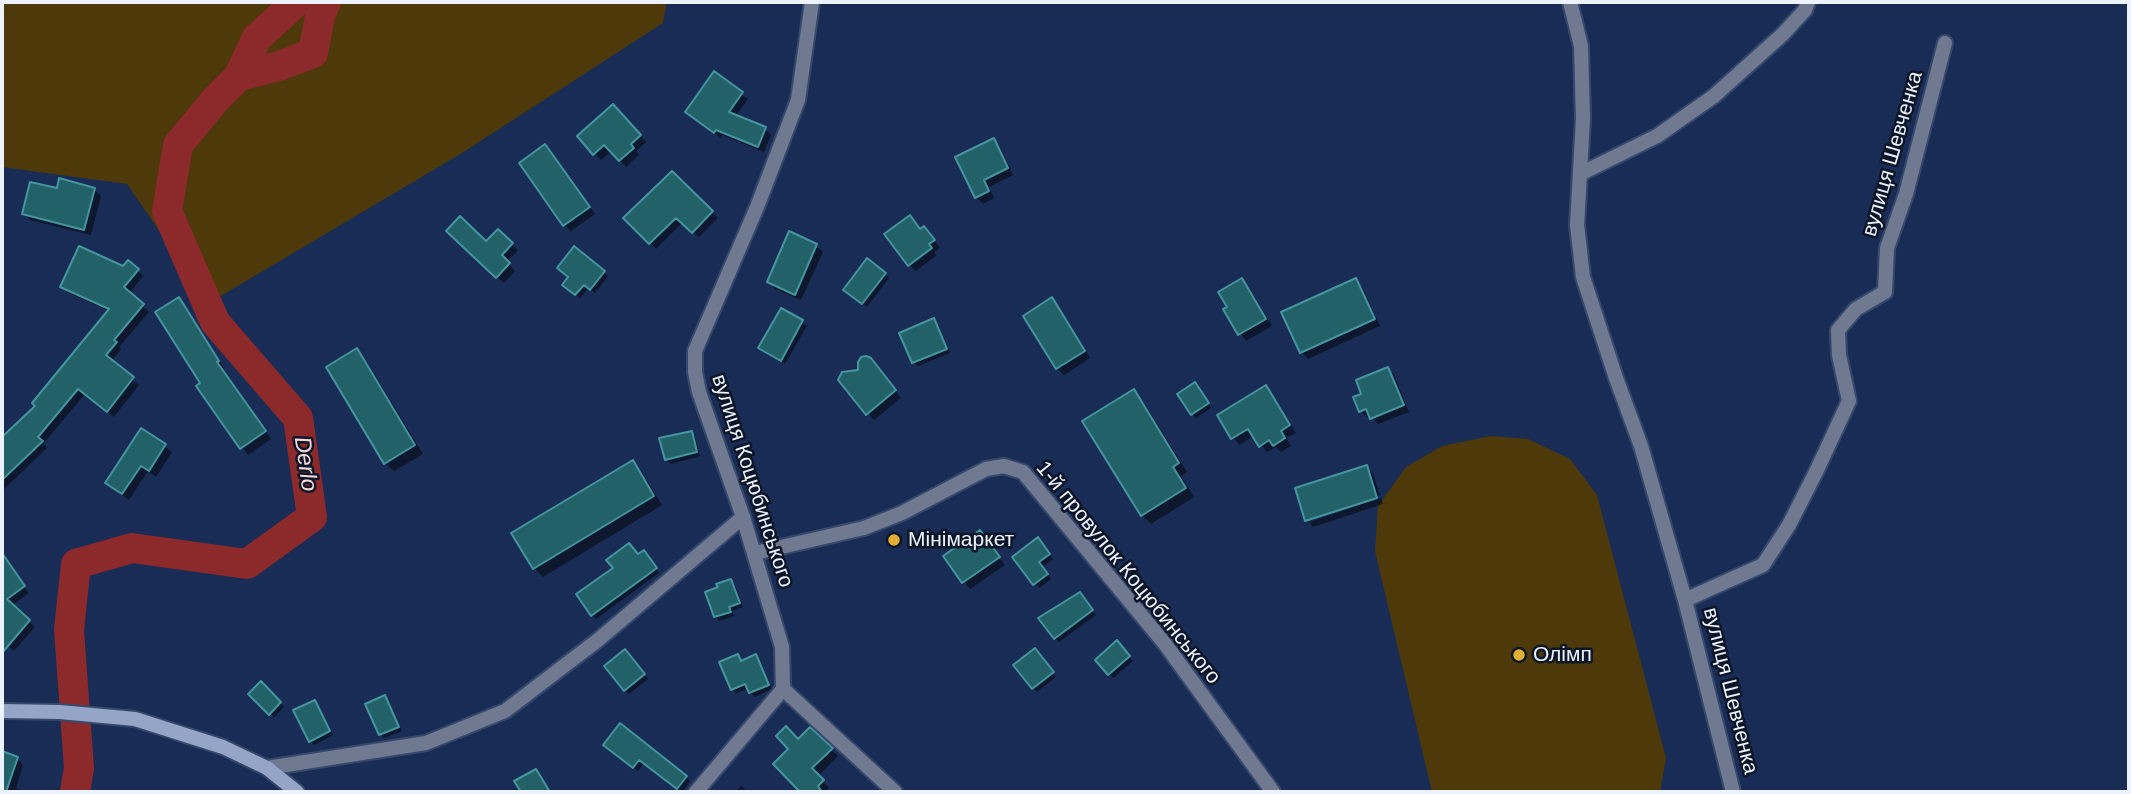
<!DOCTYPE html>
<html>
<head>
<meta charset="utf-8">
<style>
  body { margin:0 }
  #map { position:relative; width:2131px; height:794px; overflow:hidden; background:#192c55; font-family:Arial,sans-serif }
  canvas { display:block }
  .frame { position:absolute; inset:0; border:4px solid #edf3fe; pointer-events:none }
</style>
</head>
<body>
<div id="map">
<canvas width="2131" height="794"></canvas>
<div class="frame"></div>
</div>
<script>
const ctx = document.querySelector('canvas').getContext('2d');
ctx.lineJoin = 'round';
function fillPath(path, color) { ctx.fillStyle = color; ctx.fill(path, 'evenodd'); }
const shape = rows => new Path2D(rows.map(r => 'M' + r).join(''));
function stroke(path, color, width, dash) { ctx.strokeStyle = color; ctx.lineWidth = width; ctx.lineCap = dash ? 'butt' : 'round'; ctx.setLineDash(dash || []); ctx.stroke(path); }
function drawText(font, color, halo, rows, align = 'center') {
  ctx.font = font + ' Arial,sans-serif'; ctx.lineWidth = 5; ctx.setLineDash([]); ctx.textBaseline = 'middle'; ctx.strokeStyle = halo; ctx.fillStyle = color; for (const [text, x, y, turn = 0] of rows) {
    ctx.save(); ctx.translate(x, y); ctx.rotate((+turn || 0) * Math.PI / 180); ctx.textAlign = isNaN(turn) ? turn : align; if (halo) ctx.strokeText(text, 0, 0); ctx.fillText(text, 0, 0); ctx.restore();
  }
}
const green = shape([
  [2,2,667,2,663,23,462,153,209,303,127,184,2,167],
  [1491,436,1528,439,1570,459,1597,495,1666,758,1660,792,1432,792,1375,551,1378,506,1406,467,1442,446]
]);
const shadow = shape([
  [714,74,748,99,735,117,765,129,771,135,764,152,722,135,721,138,693,118],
  [620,113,646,142,636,151,639,155,626,167,612,151,601,160,579,136],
  [993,140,1000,147,1013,175,989,187,994,198,983,204,976,197],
  [551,153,595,214,571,231,564,225],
  [672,173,718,218,699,237,683,222,656,249,626,218],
  [94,189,101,196,91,235,30,220,24,213,58,190],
  [910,217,921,230,931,235,940,248,934,252,937,255,916,271,909,265],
  [448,231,487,243,498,231,518,250,507,262,515,271,504,283],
  [816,245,823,252,801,300,775,289,769,282],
  [575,249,608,276,595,293,589,288,580,298,568,289],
  [124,268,137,270,143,276,129,294,149,312,119,347,121,349,111,362,139,385,114,417,85,394,43,444,47,448,2,491,2,440,37,406,109,311,69,293,63,287],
  [885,274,889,278,867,307,850,294],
  [1242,280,1248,286,1272,326,1246,341,1225,310,1230,307],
  [1355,280,1362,287,1380,326,1308,359,1301,352],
  [178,299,185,306,224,368,223,369,271,439,248,455,198,386,202,384],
  [1052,300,1058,306,1090,358,1064,375,1057,368],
  [782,310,807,326,785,364,760,348],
  [933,320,938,324,950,353,918,366,913,362],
  [357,351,365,359,423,454,394,471,385,463],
  [877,367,901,398,874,420,868,413],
  [1388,369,1394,375,1409,412,1378,424,1371,416,1367,417,1361,411,1364,395],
  [1265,387,1272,394,1296,433,1286,438,1291,446,1281,452,1276,447,1267,452,1254,436,1239,445,1219,416],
  [1199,388,1211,408,1196,418,1192,414],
  [1133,391,1142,400,1187,472,1181,476,1194,497,1151,524,1142,515],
  [142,430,172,452,156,477,148,471,129,500,107,483],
  [691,432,695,437,700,456,671,464,666,459],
  [632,462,641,471,662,505,543,577,534,568],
  [1367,467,1373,474,1380,495,1308,518,1308,521,1307,520,1297,489],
  [1381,498,1383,504,1313,527,1309,522],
  [980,532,1005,565,970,589,945,556],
  [1042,544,1053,559,1042,567,1051,579,1039,588,1015,557],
  [638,556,648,557,659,573,596,619,592,615,615,568],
  [5,560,29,593,11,606,35,627,14,651,2,640,2,621,4,618,2,615,2,562],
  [731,581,735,585,743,607,732,611,734,616,720,621,715,617],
  [1084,598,1096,615,1059,642,1055,638],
  [1117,643,1133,661,1113,678,1097,660],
  [1039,654,1056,677,1037,692,1033,688],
  [629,655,648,679,629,694,625,690],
  [737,656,742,662,756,656,760,660,772,689,755,697,747,689,736,693,732,689],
  [261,684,284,707,274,717,251,694],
  [385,697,389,701,402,731,384,738,380,734],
  [314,702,333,735,314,745,310,740],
  [810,729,838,756,818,776,829,788,825,792,803,792,775,764],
  [609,749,686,777,690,781,682,792,644,763,638,771],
  [2,753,17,758,23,765,16,788,22,792,2,792],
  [741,786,748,792,735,792]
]);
const river = shape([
  [239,76,256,39,296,2],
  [75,792,79,768,69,630,76,564,132,548,247,564,312,517,298,418,215,322,167,211,178,145,216,99,239,76,279,66,313,53,320,16,326,2]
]);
const building = shape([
  [714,71,743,92,729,112,766,127,758,147,716,130,714,133,685,112,714,71],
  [613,104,641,135,631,144,634,148,619,161,604,145,593,155,577,136,613,104],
  [994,138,1008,168,984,180,989,191,975,198,955,157,994,138],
  [545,144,590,207,563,226,519,163,545,144],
  [672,171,713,211,692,233,676,218,649,244,623,218,672,171],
  [59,178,95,188,84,230,22,214,30,182,57,188,59,178],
  [910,215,920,229,924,226,935,240,929,244,932,248,908,266,884,234,910,215],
  [460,216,486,241,498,229,513,243,502,255,510,263,496,278,446,231,460,216],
  [789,231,817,244,795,295,767,282,789,231],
  [79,246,123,266,128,260,139,269,124,287,144,304,114,340,117,342,106,355,134,377,107,412,78,389,38,437,43,441,2,480,2,437,35,406,32,403,109,309,60,287,79,246],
  [574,246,605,271,590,290,584,285,575,295,562,285,568,277,557,268,574,246],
  [867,258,886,273,862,304,843,290,867,258],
  [1242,278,1266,319,1238,335,1223,309,1227,307,1218,292,1242,278],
  [1356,278,1375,319,1300,353,1281,312,1356,278],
  [179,297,219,361,217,362,266,431,240,449,196,386,200,383,155,312,179,297],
  [1052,297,1085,351,1056,369,1023,316,1052,297],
  [781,308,803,320,781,361,758,348,781,308],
  [934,318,947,349,912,363,899,333,934,318],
  [357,348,415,445,384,464,326,367,357,348],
  [866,356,871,358,896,390,866,415,838,380,842,372,858,370,858,362,861,357,866,356],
  [1388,367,1404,405,1370,419,1366,409,1359,412,1353,397,1361,394,1356,380,1388,367],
  [1195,382,1209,403,1191,415,1177,394,1195,382],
  [1266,385,1290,425,1281,431,1285,438,1273,446,1269,440,1259,447,1248,429,1231,439,1217,415,1266,385],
  [1134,389,1179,463,1173,467,1186,488,1141,516,1082,421,1134,389],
  [141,428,166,444,149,471,141,466,122,494,105,483,141,428],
  [692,431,697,452,665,460,659,438,692,431],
  [633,460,654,496,533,569,511,533,633,460],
  [1367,465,1377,498,1305,521,1295,488,1367,465],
  [980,530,1000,557,962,583,943,556,980,530],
  [1038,537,1050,554,1039,562,1048,574,1033,585,1012,557,1038,537],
  [629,543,638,554,644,550,657,568,591,616,576,594,613,568,606,560,629,543],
  [2,553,25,586,7,599,30,620,2,653,2,553],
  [731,579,740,603,729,607,731,612,714,617,705,592,718,587,716,584,731,579],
  [1080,592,1093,610,1054,639,1038,618,1080,592],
  [1117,640,1130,656,1108,675,1095,660,1117,640],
  [1035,648,1054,672,1032,689,1013,665,1035,648],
  [625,649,645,674,624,691,604,666,625,649],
  [738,654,741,661,756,654,769,685,749,693,745,684,731,690,719,662,738,654],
  [261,681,281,702,269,715,248,694,261,681],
  [385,695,399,727,379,735,365,704,385,695],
  [315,700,330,731,309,742,293,710,315,700],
  [620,723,687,776,677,789,639,760,633,768,603,745,620,723],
  [786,726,798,739,810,727,833,748,812,768,824,780,818,786,822,792,800,792,773,764,788,749,776,736,786,726],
  [2,751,18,757,6,792,2,792,2,751],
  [536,769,550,792,521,792,514,781,536,769]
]);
const minor = shape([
  [1570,2,1581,46,1583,119,1577,225,1583,277,1616,378,1641,446,1685,600,1733,792],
  [1580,174,1657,136,1714,96,1783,34,1805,10,1808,2],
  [755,553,864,528,902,513,986,469,1004,466,1023,472,1165,644,1273,792],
  [1685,600,1763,565,1789,525,1816,472,1849,401,1839,355,1838,330,1856,309,1885,292,1887,248,1906,194,1945,43],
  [783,689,895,792],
  [267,768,426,743,505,711,598,640,743,517]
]);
const tertiary = shape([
  [696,792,783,689,782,647,743,517,699,392,695,372,695,351,757,207,798,100,812,2]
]);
const secondary = shape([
  [2,711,60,712,135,719,223,747,267,768,297,792]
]);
const markers = [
  [894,540,7,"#e2af34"],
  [1519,655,7,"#e2af34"]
];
const streetNames = [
  ["вулиця Шевченка",1893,154,-74],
  ["вулиця Коцюбинського",752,481,72],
  ["1-й провулок Коцюбинського",1128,573,51],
  ["вулиця Шевченка",1730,691,76]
];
const poiNames = [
  ["Мінімаркет",908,540],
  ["Олімп",1533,655]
];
const waterNames = [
  ["Derlo",305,464,82]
];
fillPath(green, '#4d390a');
fillPath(shadow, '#0007');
stroke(river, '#8c292a', 30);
fillPath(building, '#226167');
stroke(building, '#45959e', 2);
stroke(minor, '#37486d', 18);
stroke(tertiary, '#37486d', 18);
stroke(secondary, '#37486d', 18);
stroke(minor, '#6f7a90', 14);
stroke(tertiary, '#6f7a90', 14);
stroke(secondary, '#94a5c7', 14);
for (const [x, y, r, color] of markers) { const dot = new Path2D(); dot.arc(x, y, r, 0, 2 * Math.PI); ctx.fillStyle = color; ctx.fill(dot); stroke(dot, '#0d1628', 2.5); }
drawText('21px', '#edf3fe', '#0d1628', streetNames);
drawText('21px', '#edf3fe', '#0d1628', poiNames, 'left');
drawText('italic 23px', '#f6d9d6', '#0d1628', waterNames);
</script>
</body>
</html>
